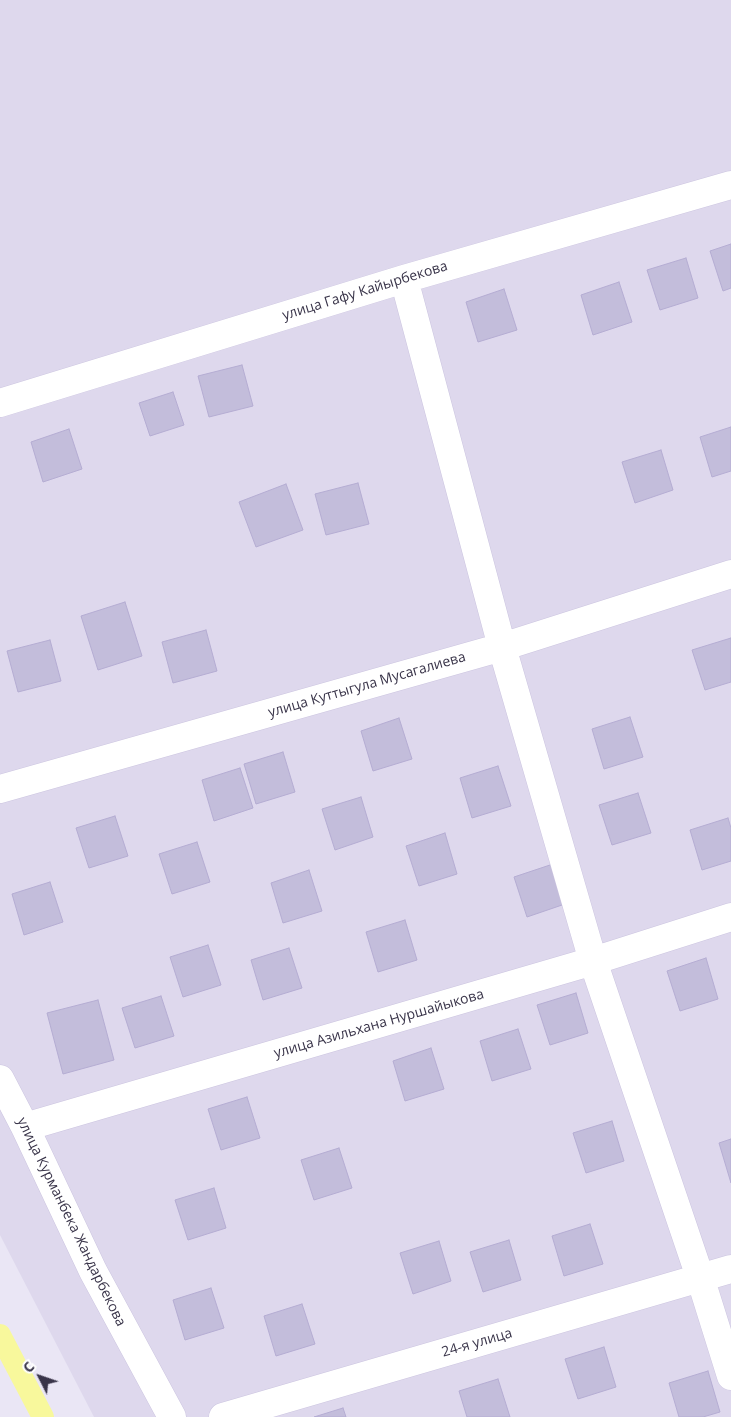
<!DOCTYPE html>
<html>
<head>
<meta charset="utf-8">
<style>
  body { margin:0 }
  #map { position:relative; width:731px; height:1417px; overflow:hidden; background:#eae6f5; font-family:"Open Sans",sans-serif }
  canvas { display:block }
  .north { position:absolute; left:15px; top:1352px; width:50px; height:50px; -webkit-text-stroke:4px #fff; paint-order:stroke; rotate:311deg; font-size:14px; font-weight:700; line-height:20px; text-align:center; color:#393449 }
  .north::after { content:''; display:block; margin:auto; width:18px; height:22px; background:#393449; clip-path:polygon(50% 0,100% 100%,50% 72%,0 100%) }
</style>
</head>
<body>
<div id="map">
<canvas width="731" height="1417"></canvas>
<div class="north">С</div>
</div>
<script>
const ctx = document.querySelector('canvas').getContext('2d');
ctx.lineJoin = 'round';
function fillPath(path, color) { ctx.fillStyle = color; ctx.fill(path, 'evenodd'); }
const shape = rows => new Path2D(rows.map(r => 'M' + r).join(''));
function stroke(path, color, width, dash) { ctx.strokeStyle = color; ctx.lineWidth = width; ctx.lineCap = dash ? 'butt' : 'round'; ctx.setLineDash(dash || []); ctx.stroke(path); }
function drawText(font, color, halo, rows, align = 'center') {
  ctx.font = font + ' "Open Sans",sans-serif'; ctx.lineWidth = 4; ctx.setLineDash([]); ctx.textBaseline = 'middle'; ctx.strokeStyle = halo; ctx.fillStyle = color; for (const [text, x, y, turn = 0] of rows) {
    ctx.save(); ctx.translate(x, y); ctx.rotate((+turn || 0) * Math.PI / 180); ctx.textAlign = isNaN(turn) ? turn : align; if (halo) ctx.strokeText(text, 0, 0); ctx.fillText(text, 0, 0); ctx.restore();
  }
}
const residential = shape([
  [0,0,731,0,731,1417,94,1417,0,1235]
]);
const canal = shape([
  [0,1335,43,1417]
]);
const building = shape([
  [731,244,731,288,723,291,710,251,731,244],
  [686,258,698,298,660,310,647,270,686,258],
  [619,282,632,322,593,335,581,295,619,282],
  [504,289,517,330,478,342,466,302,504,289],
  [242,365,253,406,209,417,198,376,242,365],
  [173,392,184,425,150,436,139,403,173,392],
  [731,427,731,471,712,477,700,437,731,427],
  [69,429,82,469,43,482,31,442,69,429],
  [661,450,673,490,635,503,622,462,661,450],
  [358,483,369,524,326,535,315,494,358,483],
  [286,484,303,530,256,547,239,502,286,484],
  [125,602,142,656,98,670,81,616,125,602],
  [206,630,217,671,173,683,162,642,206,630],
  [731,638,731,682,705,690,692,650,731,638],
  [50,640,61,681,18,692,7,651,50,640],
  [630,717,643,757,604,769,592,729,630,717],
  [399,718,412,759,373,771,361,731,399,718],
  [283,752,295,792,256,804,244,764,283,752],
  [498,766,511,806,472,818,460,778,498,766],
  [240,768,253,808,214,821,202,780,240,768],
  [638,793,651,833,612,845,599,805,638,793],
  [361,797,373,837,335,850,322,809,361,797],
  [115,816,128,856,89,868,76,828,115,816],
  [728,818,731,828,731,861,702,870,690,830,728,818],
  [445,833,457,874,419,886,406,846,445,833],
  [197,842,210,882,172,894,159,854,197,842],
  [553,864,565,904,527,917,514,877,553,864],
  [309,870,322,911,283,923,271,883,309,870],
  [50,882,63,922,24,935,12,894,50,882],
  [405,920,417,960,378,972,366,932,405,920],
  [208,945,221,985,183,997,170,957,208,945],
  [289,948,302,988,263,1000,251,960,289,948],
  [706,958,718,999,680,1011,667,971,706,958],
  [576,993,588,1033,550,1045,537,1005,576,993],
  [161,996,174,1036,135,1048,122,1008,161,996],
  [98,1000,114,1060,63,1074,47,1013,98,1000],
  [518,1029,531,1069,492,1081,480,1041,518,1029],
  [431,1048,444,1089,405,1101,393,1061,431,1048],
  [247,1097,260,1138,221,1150,208,1109,247,1097],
  [612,1121,624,1161,586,1173,573,1133,612,1121],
  [731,1139,731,1183,719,1143,731,1139],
  [339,1148,352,1188,314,1200,301,1160,339,1148],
  [214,1188,226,1228,188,1240,175,1200,214,1188],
  [590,1224,603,1264,564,1276,552,1236,590,1224],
  [509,1240,521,1280,483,1292,470,1252,509,1240],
  [439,1241,451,1281,413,1294,400,1253,439,1241],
  [211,1288,224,1328,185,1340,173,1300,211,1288],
  [302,1304,315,1344,276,1356,264,1316,302,1304],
  [604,1347,616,1387,578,1399,565,1359,604,1347],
  [708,1371,720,1412,703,1417,679,1417,669,1383,708,1371],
  [498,1379,510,1417,467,1417,459,1391,498,1379],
  [343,1408,346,1417,314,1417,343,1408]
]);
const minor = shape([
  [404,279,502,647,593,961,700,1277,731,1376],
  [0,403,404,279,731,185],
  [0,789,502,647,731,574],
  [0,1079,25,1127,93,1271,172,1417],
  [25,1127,593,961,731,917],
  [223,1417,731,1269]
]);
const streetNames = [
  ["улица Гафу Кайырбекова",365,291,-17],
  ["улица Куттыгула Мусагалиева",367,685,-16],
  ["улица Азильхана Нуршайыкова",379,1024,-16],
  ["улица Курманбека Жандарбекова",71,1222,64],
  ["24-я улица",477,1343,-16]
];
fillPath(residential, '#ded8ed');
stroke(canal, '#f8f89c', 22);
fillPath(building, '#c3bddb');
stroke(building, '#b5add3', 1);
stroke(minor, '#ccc5e0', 29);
stroke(minor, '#fff', 28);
drawText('14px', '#393449', '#fff', streetNames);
</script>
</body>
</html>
